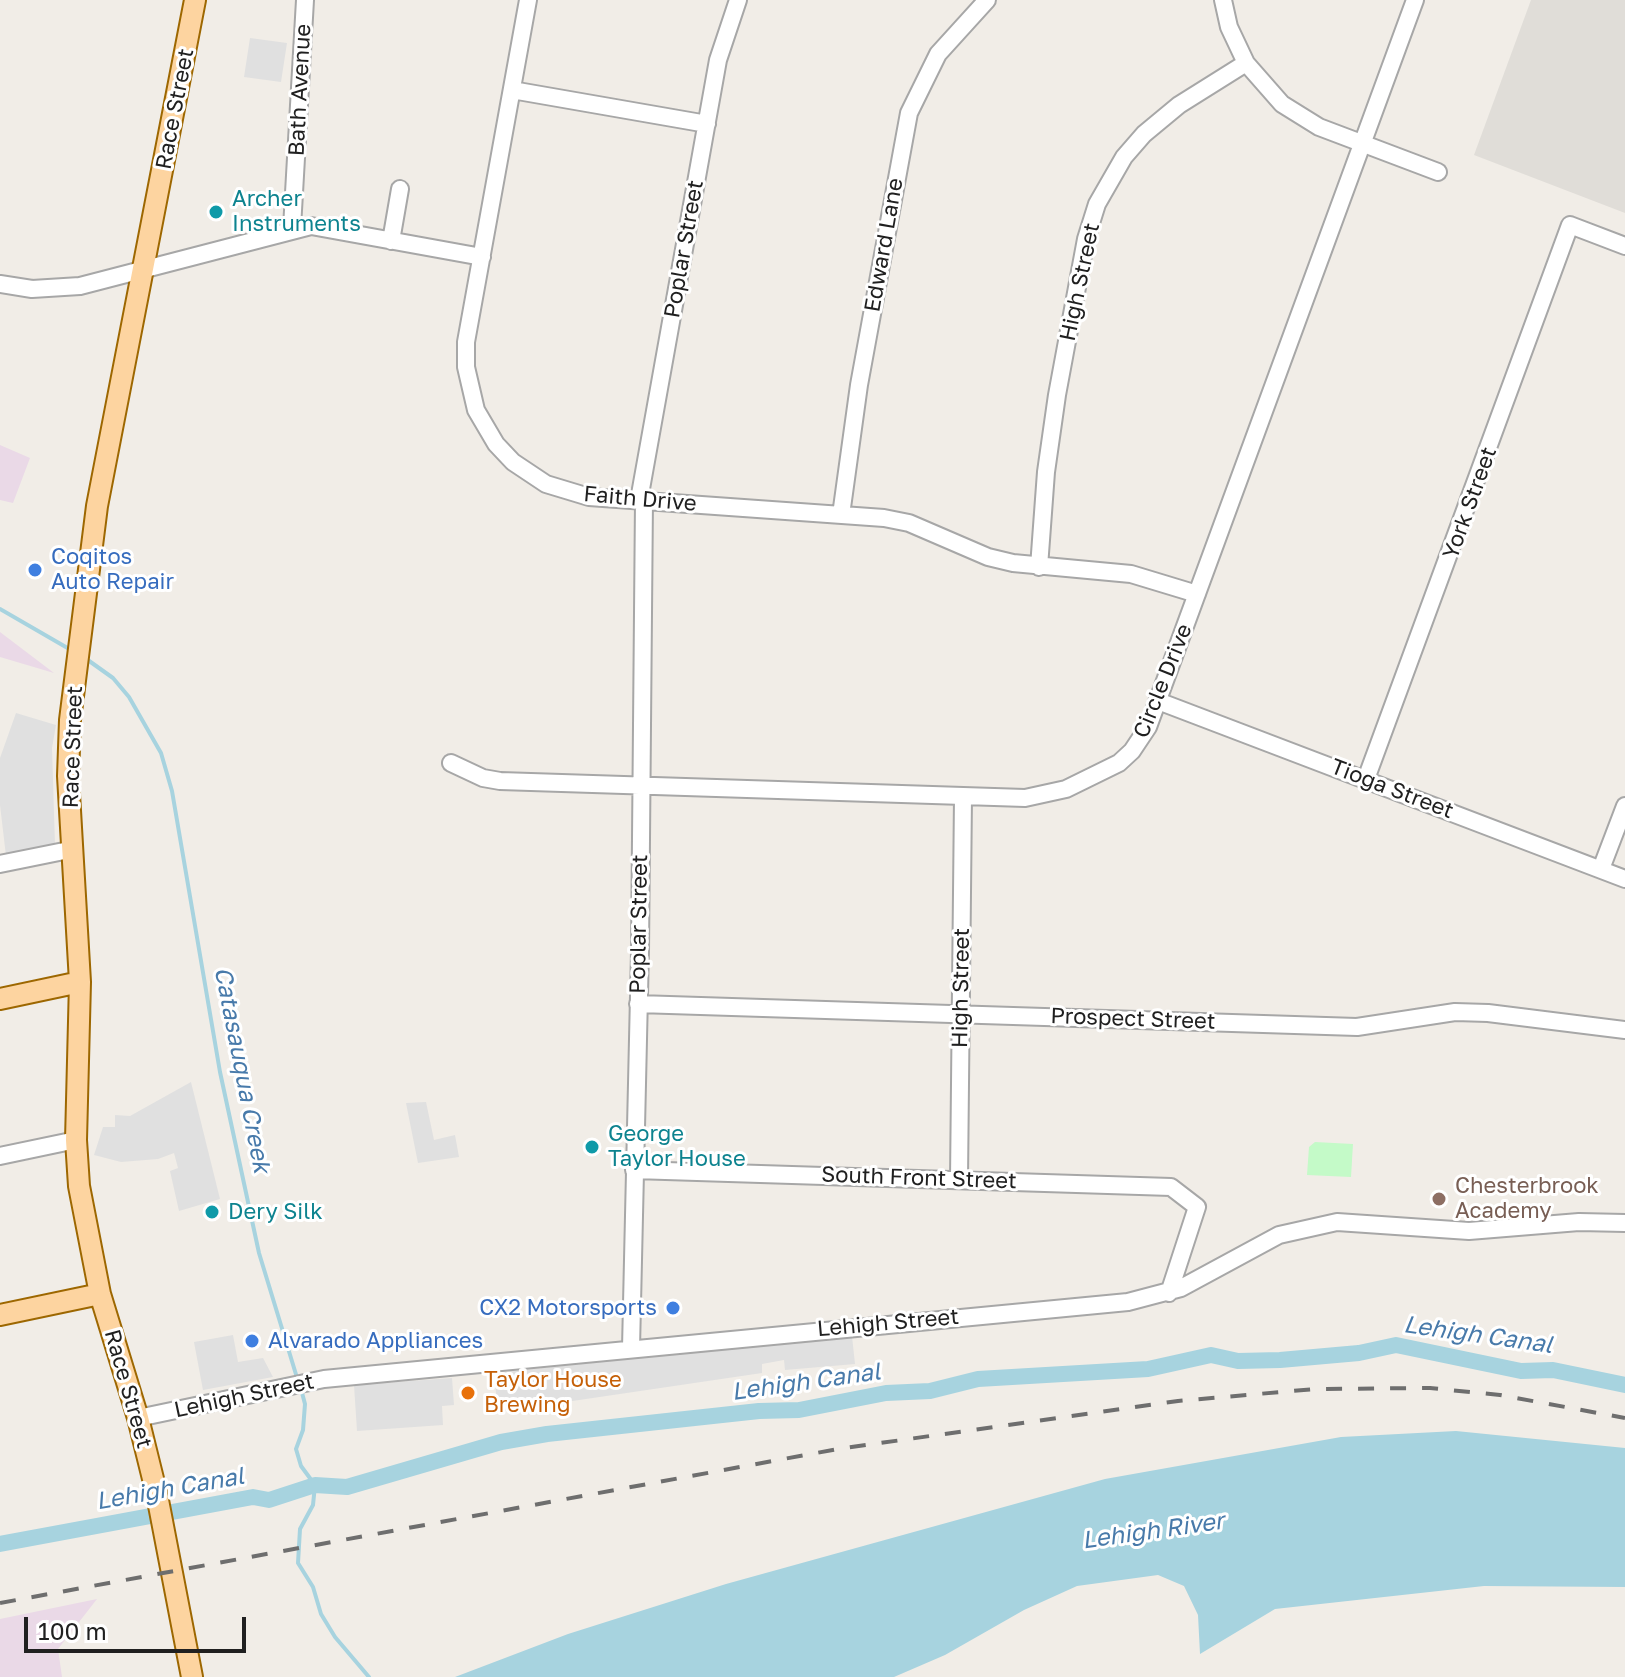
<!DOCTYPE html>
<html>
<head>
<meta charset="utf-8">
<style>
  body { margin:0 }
  #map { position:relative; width:1625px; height:1677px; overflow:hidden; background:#f1ede7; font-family:"Golos Text",sans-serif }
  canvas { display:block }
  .scale { position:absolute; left:24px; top:1617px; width:222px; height:36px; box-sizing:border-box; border:4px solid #202020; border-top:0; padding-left:10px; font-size:24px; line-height:28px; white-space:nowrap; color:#202020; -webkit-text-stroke:6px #fff; paint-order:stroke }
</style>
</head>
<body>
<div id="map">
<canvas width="1625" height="1677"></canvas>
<div class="scale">100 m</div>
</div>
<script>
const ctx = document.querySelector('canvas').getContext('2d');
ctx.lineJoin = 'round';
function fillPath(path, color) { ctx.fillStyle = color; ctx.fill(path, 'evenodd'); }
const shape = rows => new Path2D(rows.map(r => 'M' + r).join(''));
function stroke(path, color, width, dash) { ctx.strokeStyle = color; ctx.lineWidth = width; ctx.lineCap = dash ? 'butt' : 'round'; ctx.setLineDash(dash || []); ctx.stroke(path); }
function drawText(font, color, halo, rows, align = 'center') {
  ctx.font = font + ' "Golos Text",sans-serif'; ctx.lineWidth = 6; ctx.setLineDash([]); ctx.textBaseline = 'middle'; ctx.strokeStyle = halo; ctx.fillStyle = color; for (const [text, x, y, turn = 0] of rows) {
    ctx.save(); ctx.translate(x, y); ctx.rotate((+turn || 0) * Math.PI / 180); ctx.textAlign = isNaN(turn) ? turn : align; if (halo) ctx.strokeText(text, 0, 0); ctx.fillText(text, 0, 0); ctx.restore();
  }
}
const industrial = shape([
  [0,445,30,458,13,503,0,500],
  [0,632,54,673,0,657],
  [97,1599,58,1649,62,1677,0,1677,0,1619]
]);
const airport = shape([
  [1531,0,1625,0,1625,213,1474,155]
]);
const park = shape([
  [1315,1142,1353,1144,1351,1177,1307,1175,1309,1147]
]);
const parking = shape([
  [250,38,287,43,281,82,244,77],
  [16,713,56,725,52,748,55,845,6,856,0,805,0,758],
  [191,1082,220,1199,179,1211,170,1171,178,1168,174,1153,158,1159,121,1162,94,1155,103,1127,115,1127,115,1115,130,1116],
  [426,1102,434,1140,455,1135,459,1157,418,1163,406,1103],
  [233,1335,238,1362,263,1358,273,1377,203,1390,194,1342],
  [852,1336,855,1364,785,1370,784,1360,762,1364,762,1373,498,1412,494,1373],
  [452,1378,454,1405,442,1406,443,1425,357,1431,354,1385]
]);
const water = shape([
  [1456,1431,1625,1448,1625,1587,1484,1586,1275,1609,1200,1654,1198,1615,1184,1586,1158,1575,1077,1586,1024,1610,945,1655,894,1677,455,1677,568,1634,726,1584,1105,1479,1341,1437]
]);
const stream = shape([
  [0,609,71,650],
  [85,658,113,678,129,697,161,753,172,791,220,1072,259,1253,298,1381],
  [301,1389,305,1404,303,1430,296,1449,301,1466,315,1485,313,1505,300,1529,298,1563,313,1587,321,1614,335,1637,369,1677]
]);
const canal = shape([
  [0,1544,253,1497,269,1500,315,1485,347,1487,501,1442,547,1434,759,1411,799,1410,886,1393,930,1391,978,1379,1148,1369,1211,1355,1238,1361,1280,1360,1359,1353,1396,1345,1521,1371,1553,1370,1625,1385]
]);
const minor = shape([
  [528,0,466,342,466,367,476,410,496,444,513,462,546,484,589,497,884,518,909,523,988,557,1013,563,1131,574,1197,594],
  [1223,0,1229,27,1246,63,1282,104,1319,127,1438,172],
  [512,90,707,124],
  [292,228,305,0],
  [391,241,400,189],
  [0,284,32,289,80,286,311,226,482,257],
  [639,500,718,60,738,0],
  [841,515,859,385,909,113,938,54,987,0],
  [1039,567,1046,472,1057,395,1086,239,1097,204,1124,157,1144,134,1179,105,1246,63],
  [1158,701,1625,879],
  [451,763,483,778,500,781,1025,798,1066,789,1119,763,1132,751,1148,727,1415,0],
  [1366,779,1570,225,1625,246],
  [0,864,74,849],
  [1601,869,1625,806],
  [638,1004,1357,1027,1455,1012,1488,1013,1625,1030],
  [0,1156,76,1140],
  [634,1170,1171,1187,1197,1207,1169,1293],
  [959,1179,963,797],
  [631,1348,640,951,644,500],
  [138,1418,324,1379,1128,1302,1181,1288,1279,1235,1337,1222,1469,1231,1579,1222,1625,1223]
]);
const major = shape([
  [0,999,80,982],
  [0,1315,100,1294],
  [192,1677,157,1495,138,1418,100,1294,79,1186,76,1140,80,982,68,776,70,720,97,506,195,0]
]);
const rail = shape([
  [0,1603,838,1449,1178,1401,1315,1389,1430,1388,1500,1395,1625,1418]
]);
const markers = [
  [216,212,8,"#0f9aa8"],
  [35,570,8,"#3f7fe0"],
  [592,1147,8,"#0f9aa8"],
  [1439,1199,8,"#8d6e63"],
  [212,1212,8,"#0f9aa8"],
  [673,1308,8,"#3f7fe0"],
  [252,1341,8,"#3f7fe0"],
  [468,1393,8,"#e8710a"]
];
const streetNames = [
  ["Bath Avenue",300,90,-87],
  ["Race Street",175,109,-79],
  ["Edward Lane",884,245,-80],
  ["Poplar Street",684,249,-80],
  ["High Street",1080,282,-78],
  ["Faith Drive",640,499,5],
  ["York Street",1470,503,-70],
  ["Circle Drive",1163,681,-68],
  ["Race Street",73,747,-88],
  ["Tioga Street",1392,789,21],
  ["Poplar Street",639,924,-89],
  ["High Street",961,988,-89],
  ["Prospect Street",1133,1019,2],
  ["South Front Street",919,1178,2],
  ["Lehigh Street",888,1323,-5],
  ["Race Street",128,1389,74],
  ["Lehigh Street",244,1396,-12]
];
const cultureNames = [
  ["Archer",232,199],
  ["Instruments",232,224],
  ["George",608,1134],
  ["Taylor House",608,1159],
  ["Dery Silk",228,1212]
];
const shopNames = [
  ["Coqitos",51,557],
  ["Auto Repair",51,582],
  ["CX2 Motorsports",657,1308,"right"],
  ["Alvarado Appliances",268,1341]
];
const educationNames = [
  ["Chesterbrook",1455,1186],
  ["Academy",1455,1211]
];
const foodNames = [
  ["Taylor House",484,1380],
  ["Brewing",484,1405]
];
const waterNames = [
  ["Catasauqua Creek",242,1070,79],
  ["Lehigh Canal",1478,1335,8],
  ["Lehigh Canal",806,1382,-8],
  ["Lehigh Canal",170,1489,-10],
  ["Lehigh River",1153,1531,-8]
];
fillPath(industrial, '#ead9e7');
fillPath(airport, '#e0ddd8');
fillPath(park, '#c4fac8');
fillPath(parking, '#e0e0e0');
fillPath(water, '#a7d3df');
stroke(stream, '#a7d3df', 4);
stroke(canal, '#a7d3df', 16);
stroke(minor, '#a7a7a7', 20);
stroke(major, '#9d6700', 24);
stroke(minor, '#fff', 16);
stroke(major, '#fdd4a0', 20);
stroke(rail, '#6e6e6e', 4, [16, 16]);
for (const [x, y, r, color] of markers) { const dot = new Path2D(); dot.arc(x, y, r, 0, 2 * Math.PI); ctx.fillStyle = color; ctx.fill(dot); stroke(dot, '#fff', 3); }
drawText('22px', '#202020', '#fff', streetNames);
drawText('22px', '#0d838f', '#fff', cultureNames, 'left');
drawText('22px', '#366cbe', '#fff', shopNames, 'left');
drawText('22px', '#785e54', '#fff', educationNames, 'left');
drawText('22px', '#c56008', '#fff', foodNames, 'left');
drawText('italic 24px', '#487aaa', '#fff', waterNames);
</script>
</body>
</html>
